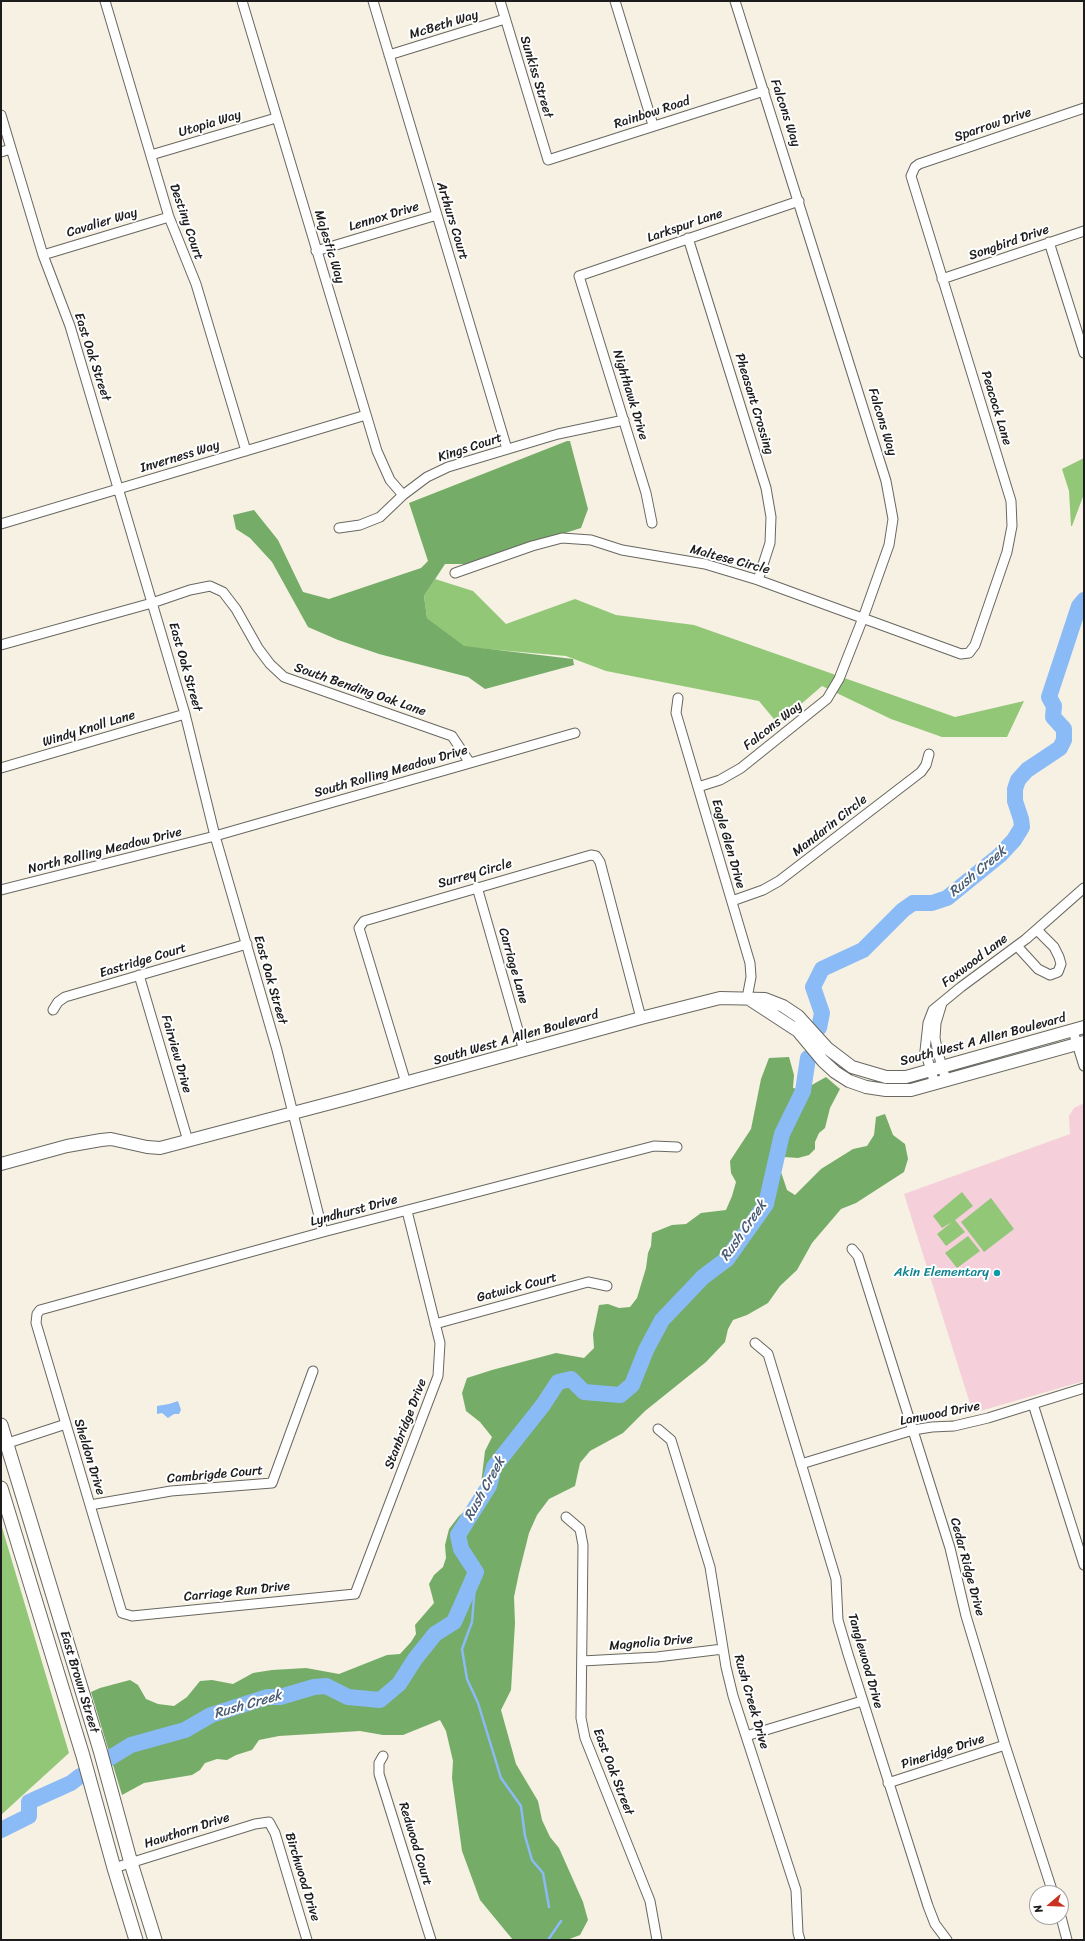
<!DOCTYPE html>
<html>
<head>
<meta charset="utf-8">
<style>
  body { margin:0 }
  #map { position:relative; width:1085px; height:1941px; overflow:hidden; background:#f6f1e2; font-family:Sriracha,sans-serif }
  canvas { display:block }
  .frame { position:absolute; inset:0; border:2px solid #1c1c1c; pointer-events:none }
  .north { position:absolute; left:1029px; top:1885px; width:40px; height:40px; box-sizing:border-box; background:#fff; border:1px solid #a4a4a4; border-radius:50%; rotate:251deg; font-size:11px; font-weight:700; line-height:16px; text-align:center; color:#1c1c1c }
  .north::after { content:''; display:block; margin:auto; width:14px; height:18px; background:#c8321e; clip-path:polygon(50% 0,100% 100%,50% 72%,0 100%) }
</style>
</head>
<body>
<div id="map">
<canvas width="1085" height="1941"></canvas>
<div class="frame"></div>
<div class="north">N</div>
</div>
<script>
const ctx = document.querySelector('canvas').getContext('2d');
ctx.lineJoin = 'round';
function fillPath(path, color) { ctx.fillStyle = color; ctx.fill(path, 'evenodd'); }
const shape = rows => new Path2D(rows.map(r => 'M' + r).join(''));
function stroke(path, color, width, dash) { ctx.strokeStyle = color; ctx.lineWidth = width; ctx.lineCap = dash ? 'butt' : 'round'; ctx.setLineDash(dash || []); ctx.stroke(path); }
function drawText(font, color, halo, rows, align = 'center') {
  ctx.font = font + ' Sriracha,sans-serif'; ctx.lineWidth = 4; ctx.setLineDash([]); ctx.textBaseline = 'middle'; ctx.strokeStyle = halo; ctx.fillStyle = color; for (const [text, x, y, turn = 0] of rows) {
    ctx.save(); ctx.translate(x, y); ctx.rotate((+turn || 0) * Math.PI / 180); ctx.textAlign = isNaN(turn) ? turn : align; if (halo) ctx.strokeText(text, 0, 0); ctx.fillText(text, 0, 0); ctx.restore();
  }
}
const built = shape([
  [1084,1103,1084,1381,973,1413,904,1194,1070,1134,1069,1116,1074,1108]
]);
const green = shape([
  [1084,458,1084,494,1072,526,1071,526,1069,491,1062,469],
  [435,579,473,591,506,624,575,599,616,615,694,625,955,717,1024,701,1007,737,942,737,891,719,822,686,778,724,759,701,606,671,566,656,464,647,427,618,424,596],
  [962,1192,973,1206,955,1220,965,1232,946,1246,937,1234,952,1222,942,1228,933,1216],
  [991,1198,1014,1229,984,1252,961,1222],
  [968,1236,980,1251,957,1268,945,1253],
  [1,1524,69,1753,1,1815]
]);
const forest = shape([
  [567,441,570,441,588,509,581,528,467,564,445,564,424,596,427,618,464,646,573,659,574,665,485,689,468,677,379,654,338,640,308,627,272,562,250,538,236,529,233,515,254,510,278,540,303,592,329,599,421,568,428,561,409,503],
  [789,1057,794,1075,793,1088,803,1090,826,1077,840,1089,830,1108,825,1128,819,1133,815,1142,815,1149,809,1155,798,1158,784,1157,780,1169,787,1190,795,1195,821,1169,853,1149,867,1146,874,1135,876,1117,885,1114,893,1135,905,1144,908,1159,904,1172,856,1203,841,1209,812,1243,797,1270,780,1286,768,1303,747,1315,733,1320,728,1329,725,1342,706,1362,645,1411,623,1433,590,1451,580,1463,575,1486,549,1499,537,1515,529,1533,519,1573,514,1597,515,1623,511,1690,501,1710,516,1764,538,1801,542,1820,550,1837,559,1848,583,1902,588,1920,580,1935,567,1940,513,1940,480,1900,462,1851,452,1778,453,1761,446,1731,440,1720,403,1735,383,1735,360,1731,279,1736,259,1740,252,1750,236,1755,227,1760,217,1759,205,1763,200,1770,192,1775,144,1783,122,1795,91,1692,100,1688,130,1680,138,1685,146,1699,158,1704,174,1706,187,1697,200,1681,212,1680,233,1684,253,1673,272,1670,306,1668,339,1674,387,1655,400,1654,411,1642,416,1634,415,1625,434,1603,429,1584,434,1575,443,1567,446,1558,445,1545,449,1529,459,1516,474,1503,481,1484,485,1451,492,1437,480,1422,466,1411,462,1393,467,1378,492,1370,556,1353,584,1358,594,1348,593,1334,599,1305,608,1304,619,1308,630,1307,637,1298,646,1268,648,1253,651,1246,652,1233,672,1225,686,1224,701,1213,726,1210,732,1196,736,1182,731,1173,730,1161,751,1129,761,1079,769,1058]
]);
const water = shape([
  [178,1401,181,1410,179,1414,174,1414,168,1418,162,1413,157,1414,157,1406,169,1404]
]);
const stream = shape([
  [476,1572,472,1622,462,1649,467,1679,478,1703,501,1778,521,1806,525,1836,532,1860,543,1873,549,1907],
  [548,1940,561,1921]
]);
const river = shape([
  [819,1028,822,1013,813,987,822,969,863,950,903,910,913,903,932,903,947,898,1000,855,1014,840,1022,827,1021,819,1015,801,1015,789,1018,780,1027,770,1060,748,1064,740,1064,729,1053,717,1054,706,1049,697,1079,606,1084,600],
  [108,1759,131,1745,185,1730,211,1715,267,1697,280,1697,314,1687,326,1686,348,1697,380,1700,399,1684,415,1659,435,1634,454,1622,476,1572,461,1549,458,1535,489,1486,494,1467,543,1405,558,1382,571,1379,584,1392,620,1395,632,1385,646,1350,662,1320,703,1277,727,1259,766,1204,782,1134,803,1091,808,1058],
  [1,1830,29,1816,29,1802,71,1783,80,1776]
]);
const minor = shape([
  [105,1,169,217,196,284,246,451],
  [242,1,377,451,390,480,403,495],
  [373,1,507,449],
  [500,1,548,160,764,91],
  [615,1,653,125],
  [389,55,505,19],
  [1,115,43,255,70,326,185,714,215,836,277,1050,323,1232],
  [1,152,11,149],
  [151,155,276,118],
  [688,238,766,488,771,517,770,543,758,580],
  [1049,242,1084,353],
  [316,251,437,215],
  [43,255,169,217],
  [942,279,1084,231],
  [652,523,646,493,579,276,799,201],
  [1,524,366,415],
  [339,528,360,525,380,517,403,495,427,477,448,467,558,434,624,420],
  [455,573,532,546,562,538,591,540,622,550,705,564,758,580,961,654,969,653,975,645,1007,552,1012,526,1011,501,911,176,915,167,919,164,1084,108],
  [1,645,152,603,190,590,210,586,223,592,236,609,258,648,270,664,284,677,452,736,470,763],
  [678,698,676,713,750,963,751,977,747,998],
  [1,768,185,714],
  [698,787,720,780,741,768,827,699,839,679,863,618,889,545,893,519,886,481,735,1],
  [477,887,524,1051],
  [1,890,215,836,575,733],
  [732,901,763,890,779,881,921,772,926,765,929,754],
  [1017,946,1038,969,1050,975,1058,972,1061,964,1059,957,1054,947,1037,930],
  [139,975,188,1141],
  [942,1003,936,1023,935,1038,938,1053,946,1080],
  [53,1010,58,1002,65,997,247,944],
  [1073,1031,1084,1066],
  [406,1083,359,928,364,921,591,855,596,856,600,862,641,1018],
  [935,1084,925,1051,928,1023,933,1010,961,987,1026,939,1084,888],
  [407,1211,440,1343,438,1376,355,1594,132,1616,122,1613,36,1323,37,1314,40,1310,323,1232,654,1146,677,1147],
  [852,1249,858,1256,950,1548,966,1616,1005,1745,1053,1893],
  [435,1324,588,1282,607,1286],
  [755,1343,768,1354,836,1579,838,1620,848,1654,928,1906,935,1924,947,1940],
  [1033,1404,1084,1565],
  [658,1429,671,1440,710,1567,726,1667,733,1696,796,1890,798,1933,800,1940],
  [2,1445,66,1424],
  [801,1464,913,1430,932,1427,954,1426,988,1418,1084,1388],
  [90,1505,171,1491,272,1483,313,1371],
  [566,1517,580,1529,583,1545,581,1718,585,1738,650,1901,657,1940],
  [582,1661,657,1657,723,1649],
  [746,1736,862,1701],
  [383,1756,379,1763,379,1774,431,1940],
  [888,1783,1005,1745],
  [114,1868,255,1824,269,1822,275,1833,307,1940],
  [1061,1917,1067,1940]
]);
const tertiary = shape([
  [749,999,798,1031,823,1061,835,1072,849,1081,866,1087,886,1090,911,1090,1084,1042],
  [1,1164,67,1146,101,1140,111,1139,147,1147,160,1148,350,1098,641,1018,720,998,765,999,783,1006,798,1016,827,1048,852,1067,886,1077,906,1077,1084,1027]
]);
const secondary = shape([
  [1,1425,100,1750,131,1863,155,1940],
  [1,1488,83,1756,114,1868,136,1940]
]);
const markers = [
  [997,1273,4,"#0f9aa8"]
];
const streetNames = [
  ["McBeth Way",444,25,-17],
  ["Sunkiss Street",536,77,73],
  ["Rainbow Road",652,113,-18],
  ["Falcons Way",785,113,72],
  ["Utopia Way",210,124,-17],
  ["Sparrow Drive",993,125,-19],
  ["Lennox Drive",384,217,-17],
  ["Arthurs Court",452,221,73],
  ["Destiny Court",186,222,71],
  ["Cavalier Way",102,223,-17],
  ["Larkspur Lane",685,226,-19],
  ["Songbird Drive",1009,243,-19],
  ["Majestic Way",329,247,73],
  ["East Oak Street",92,357,72],
  ["Nighthawk Drive",630,395,73],
  ["Pheasant Crossing",754,404,73],
  ["Peacock Lane",996,408,73],
  ["Falcons Way",882,422,73],
  ["Kings Court",470,448,-18],
  ["Inverness Way",180,457,-17],
  ["Maltese Circle",730,560,15],
  ["East Oak Street",185,667,74],
  ["South Bending Oak Lane",360,690,19],
  ["Falcons Way",773,726,-38],
  ["Windy Knoll Lane",89,729,-17],
  ["South Rolling Meadow Drive",391,772,-16],
  ["Mandarin Circle",830,826,-38],
  ["Eagle Glen Drive",728,844,74],
  ["North Rolling Meadow Drive",105,851,-14],
  ["Surrey Circle",475,874,-16],
  ["Eastridge Court",143,961,-17],
  ["Foxwood Lane",975,961,-37],
  ["Carriage Lane",513,966,74],
  ["East Oak Street",270,980,74],
  ["South West A Allen Boulevard",516,1038,-16],
  ["South West A Allen Boulevard",983,1040,-15],
  ["Fairview Drive",176,1054,74],
  ["Lyndhurst Drive",354,1211,-15],
  ["Gatwick Court",517,1288,-15],
  ["Lanwood Drive",940,1414,-11],
  ["Stanbridge Drive",406,1424,-69],
  ["Sheldon Drive",89,1457,73],
  ["Cambrigde Court",215,1475,-5],
  ["Cedar Ridge Drive",967,1567,75],
  ["Carriage Run Drive",237,1592,-6],
  ["Magnolia Drive",651,1643,-5],
  ["Tanglewood Drive",865,1661,74],
  ["East Brown Street",79,1682,73],
  ["Rush Creek Drive",751,1702,74],
  ["Pineridge Drive",943,1752,-18],
  ["East Oak Street",613,1772,69],
  ["Hawthorn Drive",187,1831,-18],
  ["Redwood Court",415,1844,73],
  ["Birchwood Drive",302,1877,73]
];
const cultureNames = [
  ["Akin Elementary",989,1273]
];
const waterNames = [
  ["Rush Creek",978,872,-40],
  ["Rush Creek",744,1231,-55],
  ["Rush Creek",485,1489,-61],
  ["Rush Creek",248,1705,-16]
];
fillPath(built, '#f5cfda');
fillPath(green, '#92c778');
fillPath(forest, '#75ac68');
fillPath(water, '#8bbbf6');
stroke(stream, '#8bbbf6', 2.5);
stroke(river, '#8bbbf6', 16);
stroke(minor, '#686761', 11);
stroke(tertiary, '#686761', 14);
stroke(secondary, '#686761', 15);
stroke(minor, '#fff', 9);
stroke(tertiary, '#fff', 12);
stroke(secondary, '#fff', 13);
for (const [x, y, r, color] of markers) { const dot = new Path2D(); dot.arc(x, y, r, 0, 2 * Math.PI); ctx.fillStyle = color; ctx.fill(dot); stroke(dot, '#fff', 1.5); }
drawText('13px', '#1c1c1c', '#fff', streetNames);
drawText('13px', '#0d838f', '#fff', cultureNames, 'right');
drawText('italic 14px', '#485c73', '#fff', waterNames);
</script>
</body>
</html>
